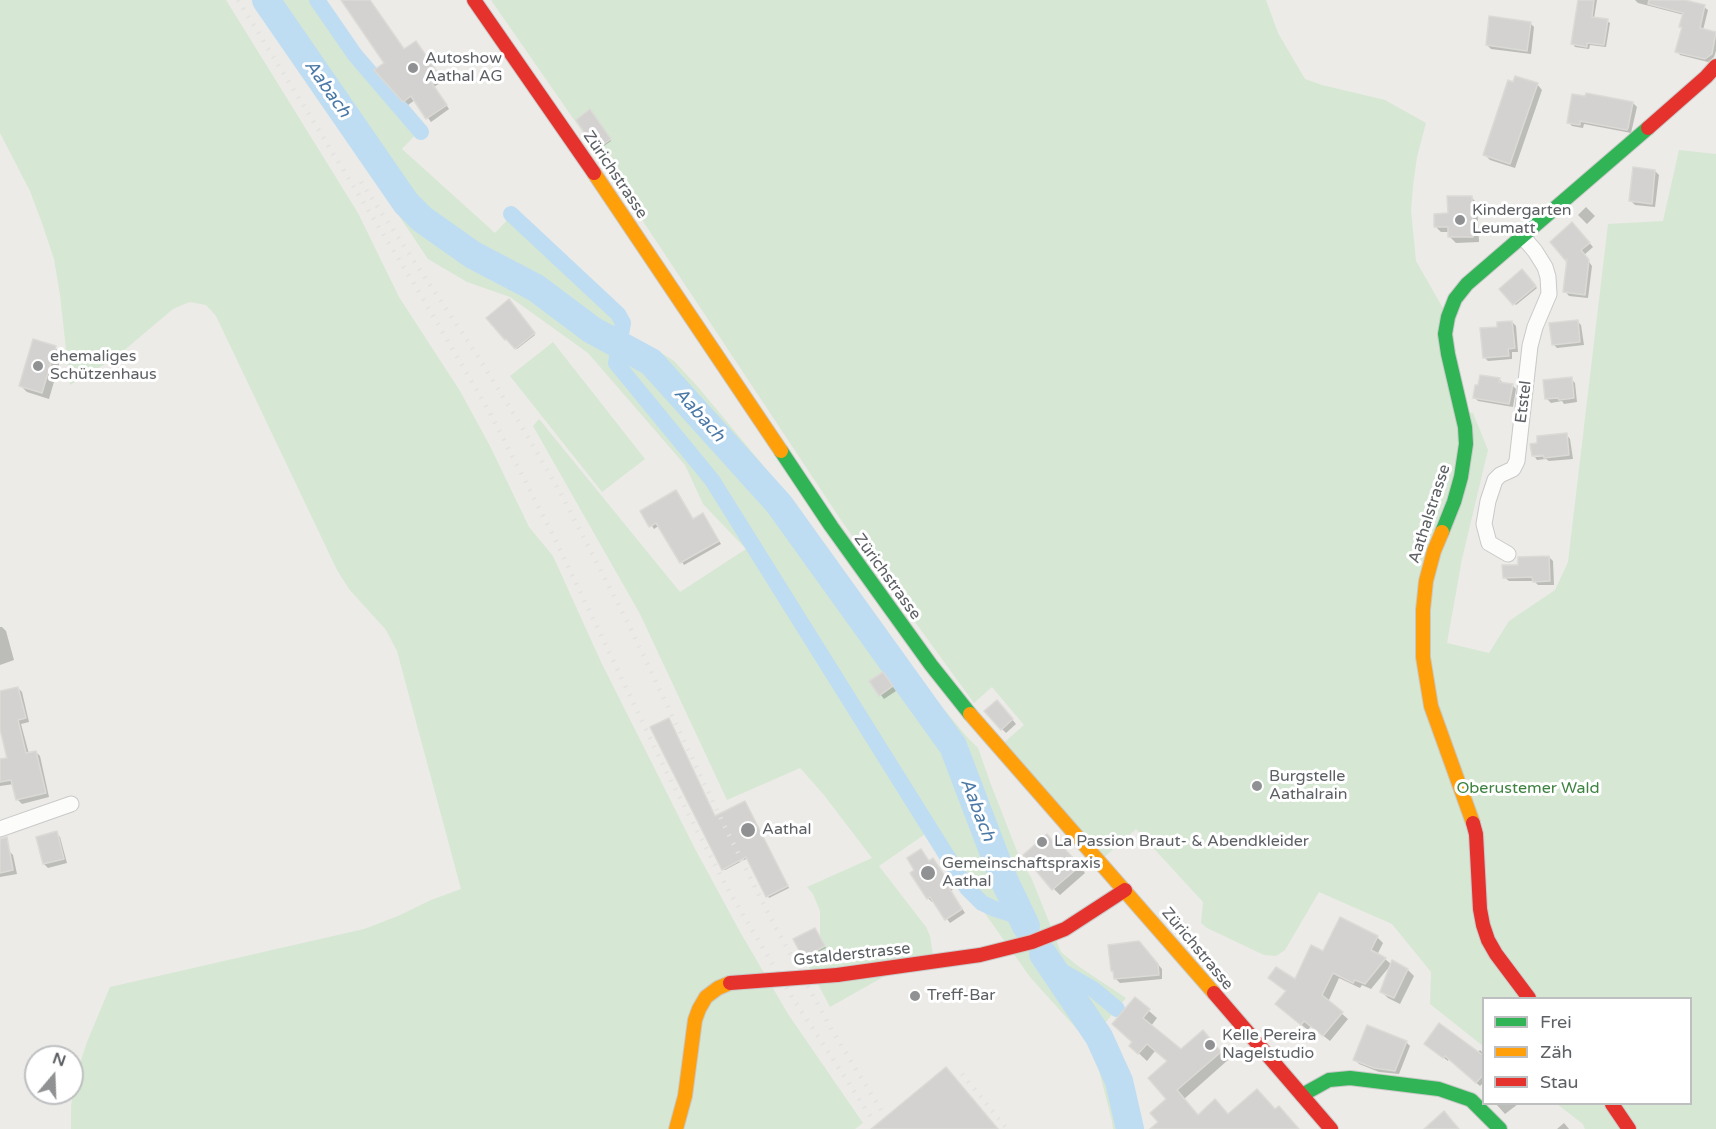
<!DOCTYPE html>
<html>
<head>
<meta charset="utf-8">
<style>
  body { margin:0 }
  #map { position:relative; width:1716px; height:1129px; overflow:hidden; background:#ecebe7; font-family:"Varela Round",sans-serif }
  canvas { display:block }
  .legend { position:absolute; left:1482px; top:997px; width:210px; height:108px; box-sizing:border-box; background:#fff; border:2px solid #bebfc1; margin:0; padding:8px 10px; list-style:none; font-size:18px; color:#5d6064 }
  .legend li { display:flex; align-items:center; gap:12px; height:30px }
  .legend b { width:30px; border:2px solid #bebfc1 }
  .north { position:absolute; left:24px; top:1045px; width:60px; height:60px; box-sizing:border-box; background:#fff; border:2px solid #bebfc1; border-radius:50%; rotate:19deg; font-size:16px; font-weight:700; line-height:24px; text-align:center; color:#5d6064 }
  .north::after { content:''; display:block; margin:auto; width:21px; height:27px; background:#8f9192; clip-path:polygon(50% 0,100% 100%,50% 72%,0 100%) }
</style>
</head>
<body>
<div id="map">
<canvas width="1716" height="1129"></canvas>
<ul class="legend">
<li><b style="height:8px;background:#30b455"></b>Frei</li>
<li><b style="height:8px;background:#ff9f0a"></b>Zäh</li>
<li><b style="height:8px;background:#e5322d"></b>Stau</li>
</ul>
<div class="north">N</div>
</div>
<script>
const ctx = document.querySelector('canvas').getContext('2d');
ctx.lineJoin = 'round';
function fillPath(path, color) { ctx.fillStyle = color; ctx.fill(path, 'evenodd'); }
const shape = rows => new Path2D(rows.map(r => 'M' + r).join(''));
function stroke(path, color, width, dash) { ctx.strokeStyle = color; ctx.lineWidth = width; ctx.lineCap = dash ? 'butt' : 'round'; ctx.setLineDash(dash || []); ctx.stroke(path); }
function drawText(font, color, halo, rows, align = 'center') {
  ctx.font = font + ' "Varela Round",sans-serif'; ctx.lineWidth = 6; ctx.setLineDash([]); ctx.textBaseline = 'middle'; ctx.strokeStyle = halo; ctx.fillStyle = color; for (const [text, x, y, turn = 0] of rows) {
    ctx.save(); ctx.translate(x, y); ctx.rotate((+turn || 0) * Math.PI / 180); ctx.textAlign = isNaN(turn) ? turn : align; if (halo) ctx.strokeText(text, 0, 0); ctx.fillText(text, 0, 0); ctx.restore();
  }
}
const green = shape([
  [0,0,226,0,358,213,399,297,460,391,490,446,529,527,553,556,601,662,694,847,739,930,788,1014,863,1123,855,1129,71,1129,71,1106,76,1075,87,1042,110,987,364,929,398,916,431,900,461,889,397,651,386,630,349,589,337,570,216,316,206,305,190,302,182,305,173,309,115,358,70,385,60,295,54,259,42,223,30,191,0,133],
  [254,0,322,0,363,62,422,128,402,149,495,233,514,213,619,310,625,321,624,335,650,346,674,361,698,387,786,493,933,696,967,737,978,748,990,782,1022,864,1031,877,1061,952,1078,966,1126,998,1105,1023,1119,1051,1141,1129,1113,1129,1112,1121,1093,1047,1030,977,967,888,931,830,879,866,926,927,930,936,934,962,899,968,830,1007,809,967,820,944,820,911,813,894,807,887,872,858,824,795,800,768,727,800,640,614,533,426,539,419,680,592,746,549,703,504,685,465,588,353,510,297,467,282,428,259],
  [491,0,1266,0,1278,33,1305,79,1322,85,1385,100,1426,123,1417,157,1413,186,1411,211,1416,261,1448,317,1462,411,1473,413,1488,450,1462,559,1447,643,1489,653,1509,621,1555,590,1568,562,1608,224,1663,221,1679,150,1716,154,1716,1129,1585,1129,1583,1124,1557,1104,1690,1104,1690,998,1484,998,1483,1046,1430,1004,1431,972,1392,924,1319,892,1285,950,1276,956,1264,955,1207,928,1201,923,1203,902,1136,829,1100,861,999,747,1024,725,992,687,974,703,843,523,613,176],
  [553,342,645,459,602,492,510,376]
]);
const shadow = shape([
  [344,0,369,0,404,51,419,47,443,81,434,87,449,109,431,122,415,100,408,105,376,70,386,63],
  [1579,0,1597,0,1594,18,1607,21,1610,23,1606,47,1590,45,1589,49,1575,47,1573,44],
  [1635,0,1679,0,1704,7,1708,10,1703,30,1716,33,1716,51,1714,57,1708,62,1680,55,1677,51,1683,28,1681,26,1684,15,1638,3],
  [1530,23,1534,27,1531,54,1491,49,1487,45],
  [1537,84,1542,90,1515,168,1490,160,1485,155],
  [1633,103,1637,107,1631,133,1584,124,1583,128,1572,126,1568,122],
  [592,113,611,141,598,150,597,149],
  [1655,171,1659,175,1655,207,1635,205,1631,201],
  [1471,197,1477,203,1479,242,1456,243,1450,237,1450,232,1441,232,1435,226],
  [1586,207,1595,216,1587,224,1578,215],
  [1576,228,1593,247,1584,255,1592,266,1588,298,1569,296,1565,291,1569,261,1552,242],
  [1522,271,1537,288,1516,305,1502,289],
  [509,301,535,335,517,349,509,339,507,340,506,339],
  [1577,321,1581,325,1584,345,1557,348,1553,344],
  [1512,322,1516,326,1518,352,1512,352,1512,359,1488,361,1484,357,1499,328],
  [55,348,62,354,49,399,27,392,21,386],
  [1499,379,1503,383,1512,385,1516,389,1513,407,1478,401,1474,397],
  [1571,379,1575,383,1577,402,1564,404,1562,401,1551,403,1547,399],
  [1566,434,1570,439,1573,459,1549,461,1546,459,1537,460,1535,457,1551,456,1551,453,1535,454,1535,457,1533,455,1532,445,1539,444,1538,438],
  [642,511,694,521,703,515,721,544,684,565,660,525,654,529],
  [1549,557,1553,561,1554,585,1538,585,1534,581,1509,581,1504,577,1520,566],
  [0,627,2,627,6,631,14,660,0,665],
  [887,678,896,691,884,699,871,682],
  [18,688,22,692,29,722,21,724,29,754,36,752,40,756,49,797,22,804,18,800,14,784,0,786,0,761,9,759,0,723,0,693],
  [1001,706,1016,724,1006,733,1002,729],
  [747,805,789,888,769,898,748,858,725,870,723,869,716,818],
  [56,833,60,837,67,863,48,868,44,864],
  [1056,846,1065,850,1085,873,1060,895,1054,889],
  [921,850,930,862,933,860,937,864,953,889,951,891,965,913,950,923,934,901,932,902,928,898,912,873,916,870],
  [9,851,13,855,17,874,0,877,0,853],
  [817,932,826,948,806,958,804,957],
  [1377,937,1383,943,1377,955,1385,959,1392,965,1408,970,1414,976,1400,1004,1388,998,1381,991,1390,966,1371,989,1362,985,1360,988,1339,978,1328,1002,1348,1019,1330,1041,1311,1026,1308,1030,1283,1010,1287,992,1270,978,1295,981,1324,953],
  [1143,947,1162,969,1162,979,1120,983,1115,978,1115,973,1112,971],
  [1135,999,1157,1018,1151,1026,1181,1051,1211,1040,1228,1060,1184,1099,1199,1116,1229,1116,1276,1111,1298,1129,1159,1129,1168,1099,1169,1062,1155,1051,1147,1061,1131,1046,1134,1042],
  [1406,1042,1410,1046,1399,1074,1379,1072,1359,1064,1355,1060],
  [1430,1047,1477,1053,1480,1050,1484,1054,1484,1082,1480,1086,1449,1059,1448,1061],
  [1496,1104,1518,1104,1505,1114],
  [1564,1123,1569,1129,1557,1129]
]);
const canal = shape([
  [317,0,355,55,421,132],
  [511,214,618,314,623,323,616,363,712,480,967,888,982,903,995,909,1020,917],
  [1049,964,1093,989,1117,1009]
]);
const river = shape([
  [266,0,406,203,422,219,473,255,536,288,592,330,651,362,779,504,953,746,1004,880,1026,926],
  [1043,954,1099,1037,1119,1081,1130,1129]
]);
const building = shape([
  [341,0,370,0,404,49,416,41,440,76,431,82,447,105,426,119,411,96,403,102,374,70,384,63,341,0],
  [1578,0,1594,0,1592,17,1608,19,1604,45,1587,43,1587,47,1571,44,1578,0],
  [1649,0,1685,0,1705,5,1700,28,1716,32,1712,54,1705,59,1675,52,1682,27,1679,27,1683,13,1648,4,1649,0],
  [1489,16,1531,22,1527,51,1486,45,1489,16],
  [1515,76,1538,83,1510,164,1483,155,1508,80,1513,82,1515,76],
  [1586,93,1633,102,1628,128,1627,130,1580,121,1580,125,1567,123,1572,94,1585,96,1586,93],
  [590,109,611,139,596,150,576,120,590,109],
  [1633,167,1655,170,1652,204,1629,201,1633,167],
  [1447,196,1472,196,1473,237,1448,237,1448,227,1434,227,1434,214,1448,213,1447,196],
  [1572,222,1590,243,1581,250,1589,260,1585,295,1563,292,1567,259,1566,261,1550,242,1572,222],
  [1522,269,1536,286,1513,305,1499,289,1522,269],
  [509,299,535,333,515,349,506,339,505,340,486,318,509,299],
  [1578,320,1580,342,1552,345,1549,323,1578,320],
  [1512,321,1515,348,1508,349,1509,356,1483,358,1480,328,1497,327,1497,322,1512,321],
  [33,339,56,346,42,393,19,386,33,339],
  [1480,375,1500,378,1499,382,1513,384,1509,404,1473,398,1475,385,1478,385,1480,375],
  [1572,377,1574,398,1559,400,1558,398,1545,399,1543,380,1572,377],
  [1567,433,1569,455,1544,458,1543,455,1532,456,1530,444,1537,443,1537,436,1567,433],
  [676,490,693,519,703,513,719,541,680,563,656,523,649,527,640,511,676,490],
  [1549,556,1550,581,1533,582,1532,577,1503,578,1502,565,1518,565,1518,557,1549,556],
  [883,672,893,686,879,696,869,681,883,672],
  [18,687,26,718,18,720,26,753,36,751,46,793,16,800,11,780,0,782,0,759,7,758,0,729,0,691,18,687],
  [997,700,1013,719,1001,730,984,711,997,700],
  [669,718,715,816,745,801,788,886,766,897,746,857,722,870,650,727,669,718],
  [57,831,64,859,43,864,36,837,57,831],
  [1047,834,1055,844,1058,841,1080,866,1052,890,1023,855,1047,834],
  [7,837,13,870,0,873,0,839,7,837],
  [921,849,929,861,933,858,950,884,948,886,962,909,945,920,930,897,927,899,910,873,914,870,907,858,921,849],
  [1340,917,1378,936,1371,950,1386,958,1365,984,1355,980,1353,983,1333,973,1322,995,1343,1012,1323,1036,1304,1021,1301,1025,1275,1004,1286,991,1268,978,1276,967,1295,979,1311,945,1323,951,1340,917],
  [815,928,825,946,803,958,793,939,815,928],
  [1139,941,1158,964,1159,975,1114,979,1113,971,1111,971,1108,945,1139,941],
  [1392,960,1408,969,1394,998,1380,992,1392,960],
  [1135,997,1150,1009,1143,1018,1181,1049,1203,1030,1221,1052,1177,1090,1198,1115,1215,1099,1228,1114,1257,1089,1275,1109,1279,1106,1299,1129,1150,1129,1158,1122,1150,1113,1166,1099,1148,1078,1167,1061,1147,1044,1138,1054,1129,1046,1132,1042,1112,1024,1135,997],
  [1439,1023,1484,1056,1484,1074,1476,1083,1445,1056,1443,1058,1424,1044,1439,1023],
  [1367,1025,1407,1041,1395,1071,1374,1068,1353,1060,1367,1025],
  [946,1067,998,1129,871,1129,946,1067],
  [1444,1111,1459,1129,1424,1129,1444,1111]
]);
const street = shape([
  [1508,554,1489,543,1484,524,1488,501,1495,480,1500,475,1513,469,1517,461,1530,346,1535,327,1549,294,1548,277,1545,267,1535,251,1523,237],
  [0,829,71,804]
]);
const fast = shape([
  [781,451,831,526,931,665,970,714],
  [1442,532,1454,502,1461,477,1466,444,1465,427,1448,354,1445,334,1448,317,1455,299,1467,284,1648,128],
  [1302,1095,1329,1080,1350,1078,1439,1089,1471,1100,1500,1129]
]);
const slow = shape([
  [594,173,781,451],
  [1442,532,1434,551,1426,581,1423,610,1423,657,1431,706,1473,823],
  [970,714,1214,993],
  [676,1129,685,1096,695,1020,699,1009,706,997,718,988,730,983]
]);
const jam = shape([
  [474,0,594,173],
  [1648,128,1706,77,1716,66],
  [1473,823,1476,834,1480,909,1483,925,1488,940,1496,954,1529,998],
  [837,975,980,955,1032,942,1065,929,1125,890],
  [1214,993,1331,1129],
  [1612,1104,1629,1129]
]);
const rail = shape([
  [238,0,419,292,490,413,552,533,665,769,725,884,792,997,871,1117],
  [361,182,475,352,525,432,560,492,627,621,725,827,770,917,833,1032,881,1110],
  [962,1074,1007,1129]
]);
const jamBridge = shape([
  [730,983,837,975]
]);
const markers = [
  [413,68,6,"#8f9192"],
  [1460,220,6,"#8f9192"],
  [38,366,6,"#8f9192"],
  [1257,786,6,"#8f9192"],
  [748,830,8,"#8f9192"],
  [1042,842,6,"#8f9192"],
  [928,873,8,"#8f9192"],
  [915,996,6,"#8f9192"],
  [1210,1045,6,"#8f9192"]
];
const poiNames = [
  ["Autoshow",425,59],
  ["Aathal AG",425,77],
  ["Kindergarten",1472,211],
  ["Leumatt",1472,229],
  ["ehemaliges",50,357],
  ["Schützenhaus",50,375],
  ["Burgstelle",1269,777],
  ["Aathalrain",1269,795],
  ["Aathal",762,830],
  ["La Passion Braut- & Abendkleider",1054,842],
  ["Gemeinschaftspraxis",942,864],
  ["Aathal",942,882],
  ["Treff-Bar",927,996],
  ["Kelle Pereira",1222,1036],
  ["Nagelstudio",1222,1054]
];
const streetNames = [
  ["Zürichstrasse",615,175,56],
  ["Etstel",1524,402,-83],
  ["Aathalstrasse",1430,514,-72],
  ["Zürichstrasse",887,577,54],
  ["Zürichstrasse",1197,949,50],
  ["Gstalderstrasse",852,955,-6]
];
const parkNames = [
  ["Oberustemer Wald",1528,789]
];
const waterNames = [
  ["Aabach",327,89,55],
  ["Aabach",699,415,48],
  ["Aabach",977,810,69]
];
fillPath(green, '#d6e7d4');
fillPath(shadow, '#0003');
stroke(canal, '#bfddf2', 16);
stroke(river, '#bfddf2', 28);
fillPath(building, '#d3d2d0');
stroke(building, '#dbdad6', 1.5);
stroke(street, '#c9c9c9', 17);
stroke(fast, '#c9c9c8', 16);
stroke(slow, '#c9c9c8', 16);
stroke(jam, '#c9c9c8', 16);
stroke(street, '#fcfcfb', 15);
stroke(fast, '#30b455', 14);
stroke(slow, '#ff9f0a', 14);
stroke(jam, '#e5322d', 14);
stroke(rail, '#e3e2e2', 4.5, [1.5, 8]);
stroke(jamBridge, '#c9c9c8', 16, []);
stroke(jamBridge, '#e5322d', 14);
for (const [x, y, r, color] of markers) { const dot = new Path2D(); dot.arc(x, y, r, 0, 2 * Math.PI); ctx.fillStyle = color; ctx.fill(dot); stroke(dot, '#fff', 2); }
drawText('16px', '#5d6064', '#fff', poiNames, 'left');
drawText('16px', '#5d6064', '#fff', streetNames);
drawText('16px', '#3e8240', '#fff', parkNames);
drawText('italic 18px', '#4b79a7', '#fff', waterNames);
</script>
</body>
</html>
